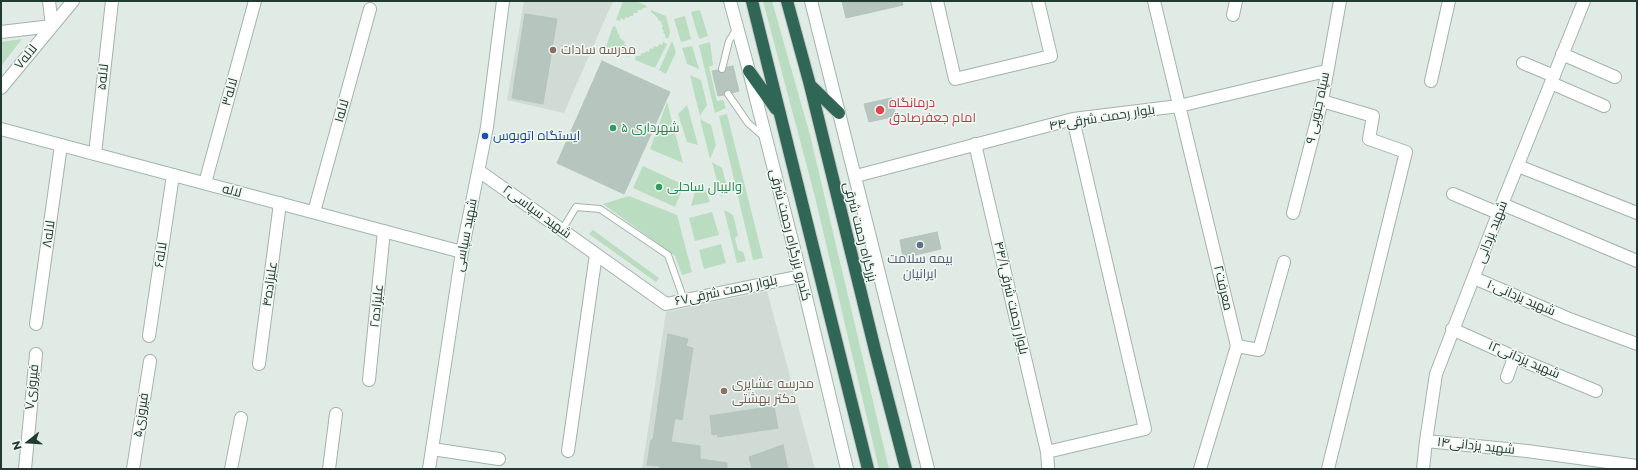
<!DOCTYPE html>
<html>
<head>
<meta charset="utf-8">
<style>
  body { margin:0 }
  #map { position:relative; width:1638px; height:470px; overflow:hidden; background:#e1ebe5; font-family:Montserrat,sans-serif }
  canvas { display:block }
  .frame { position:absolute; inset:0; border:2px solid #223b32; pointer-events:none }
  .north { position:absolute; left:8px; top:422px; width:40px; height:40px; -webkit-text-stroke:3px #f1f8f4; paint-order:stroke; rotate:253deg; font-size:11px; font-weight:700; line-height:16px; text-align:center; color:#223b32 }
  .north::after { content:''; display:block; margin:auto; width:14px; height:18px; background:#223b32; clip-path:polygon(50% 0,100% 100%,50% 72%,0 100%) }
</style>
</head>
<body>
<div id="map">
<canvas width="1638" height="470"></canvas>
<div class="frame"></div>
<div class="north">N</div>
</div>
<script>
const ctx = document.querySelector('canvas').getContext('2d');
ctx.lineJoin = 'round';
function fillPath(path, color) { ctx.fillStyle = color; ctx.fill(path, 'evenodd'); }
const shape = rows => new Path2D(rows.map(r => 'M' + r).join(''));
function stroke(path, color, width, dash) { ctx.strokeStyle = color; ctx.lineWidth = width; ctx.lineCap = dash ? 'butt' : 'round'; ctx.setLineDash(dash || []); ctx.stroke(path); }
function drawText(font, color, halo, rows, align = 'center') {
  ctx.font = font + ' Montserrat,Cairo,sans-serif'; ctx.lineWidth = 3; ctx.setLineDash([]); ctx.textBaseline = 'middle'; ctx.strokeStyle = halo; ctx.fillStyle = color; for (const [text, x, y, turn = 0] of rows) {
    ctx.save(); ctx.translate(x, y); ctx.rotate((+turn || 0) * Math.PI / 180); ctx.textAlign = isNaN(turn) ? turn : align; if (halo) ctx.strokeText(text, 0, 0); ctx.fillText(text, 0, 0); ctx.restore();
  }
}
const built = shape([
  [524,1,613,1,564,113,507,100],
  [767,291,815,469,642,469,666,312]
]);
const green = shape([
  [623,1,636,1,647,6,646,8,643,8,642,10,638,10,637,13,634,13,633,16,630,16,629,18,626,17,624,20,621,18,620,21,616,20],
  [763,1,772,1,810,135,889,469,879,469,815,197],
  [651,10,666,16,670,32,668,39,665,37,665,34,663,33,664,31,662,28,663,25,661,24,662,22,658,20,658,18,651,12],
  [700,10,708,36,699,39,691,12],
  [685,16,691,39,681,42,674,19],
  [613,26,616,27,618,34,620,35,619,37,625,42,624,44,626,45,626,48,628,50,627,52,630,55,629,57,606,47],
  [22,39,1,66,1,42],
  [672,41,676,52,666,74,659,70],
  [663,42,667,44,655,68,635,60,636,56,640,56,642,53,645,53,646,51,649,52,650,48,653,49,654,46,658,47,659,44,662,45],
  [710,42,713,65,709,67,717,101,723,100,726,108,715,113,699,45],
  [692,46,699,69,687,64,682,48],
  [690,75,701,80,707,105,700,116],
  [667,102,683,163,650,149],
  [687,105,698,145,687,142,678,114],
  [727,114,763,258,753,260,719,116],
  [700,119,711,125,716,145,710,159],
  [712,162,722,168,728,190,721,197],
  [643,166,684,185,675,207,633,188],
  [697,184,705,189,710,202,691,206],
  [629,196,677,215,692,272,682,275,675,256,603,204],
  [724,210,733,215,738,235,735,238,738,250,743,252,746,261,737,263],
  [712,212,719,235,695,241,689,218],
  [593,230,659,278,656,282,589,234],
  [721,244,726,263,704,269,699,250]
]);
const building = shape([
  [842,1,902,1,903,5,846,18,842,1],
  [525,14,557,19,543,104,512,98,525,14],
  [602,61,670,92,624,194,557,163,602,61],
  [733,66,739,91,732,93,727,90,724,92,724,95,718,96,712,71,718,70,719,72,723,73,725,72,727,67,733,66],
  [891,98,896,116,869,122,864,104,891,98],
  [937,232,941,249,903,258,900,240,937,232],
  [668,334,688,339,686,346,693,348,682,420,675,418,671,442,700,446,700,459,727,463,727,469,660,469,660,466,647,465,651,440,653,440,668,334],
  [774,406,778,428,718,437,717,434,712,435,710,416,774,406],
  [783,445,788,469,752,469,749,457,783,445]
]);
const lane = shape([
  [722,69,729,41,737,28],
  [728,94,748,123,764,137],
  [562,230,576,207,600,209,668,255,684,300]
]);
const street = shape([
  [49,1,52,26],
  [937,1,955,79,1051,56,1038,1],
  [1154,1,1237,346,1200,469],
  [1233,15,1236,1],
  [1,32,52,26],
  [1562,54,1615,77],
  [1523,63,1554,76],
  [1431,81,1449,1],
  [1551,83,1604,106],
  [1,88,73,1],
  [1322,101,1373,116,1369,139,1406,152,1328,469],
  [975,144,1047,452,1048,466],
  [95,154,112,1],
  [1518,166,1637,213],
  [479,171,666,304,801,276],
  [856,176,1073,119,1179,106,1326,71],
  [205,183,255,1],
  [1453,194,1498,213],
  [1502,204,1637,261],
  [314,212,370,9],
  [1293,213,1322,101,1340,1],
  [1474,278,1567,318,1637,344],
  [36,324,61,145],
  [1452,329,1514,357,1596,391],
  [149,336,173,175],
  [1237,346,1259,350,1284,262],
  [259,364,280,203],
  [1507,377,1514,357],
  [369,380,384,231],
  [1426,441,1527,451,1637,466],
  [432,449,499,459],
  [568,451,596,254],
  [1047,452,1145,429,1073,119],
  [25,469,36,354],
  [133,469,150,361],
  [231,469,241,418],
  [329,469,336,414],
  [1423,469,1426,441,1436,374,1502,204,1584,1]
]);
const secondary = shape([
  [730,1,749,71,801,276,847,469],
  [811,1,928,469],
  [1,129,462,252],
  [429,469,462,252,487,127,503,1]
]);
const highway = shape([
  [752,1,868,469],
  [787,1,810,85,875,350,906,469],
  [749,71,776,109],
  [810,85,839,113]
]);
const markers = [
  [553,50,4,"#8d6e63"],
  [880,110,5,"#e0444e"],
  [613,128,4,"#2e9e5b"],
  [485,136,4,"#1a4fb4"],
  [659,187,4,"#2e9e5b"],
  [920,245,4,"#5c6f8a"],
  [724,391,4,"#8d6e63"]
];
const educationNames = [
  ["مدرسه سادات",561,50],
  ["مدرسه عشایری",732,384],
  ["دکتر بهشتی",732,399]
];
const streetNames = [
  ["لاله۷",26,57,-51],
  ["لاله۵",103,77,-84],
  ["۳لاله",230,92,-74],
  ["۹ سپاه جنوبی",1318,108,-78],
  ["۱لاله",342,111,-74],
  ["۴۴بلوار رحمت شرقی",1102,118,-9],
  ["لاله",232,191,15],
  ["شهید سپاسی۲",537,212,36],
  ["بزرگراه رحمت شرقی",860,232,76],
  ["شهید یزدانی",1492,232,-69],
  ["لاله۸",49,234,-82],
  ["شهید سپاسی",466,235,-79],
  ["کندرو بزرگراه رحمت شرقی",790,235,76],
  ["۶لاله",161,255,-82],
  ["علیزاده۴",270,284,-82],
  ["معرفت۲",1223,288,77],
  ["بلوار رحمت شرقی۶۷",726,291,-12],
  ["بلوار رحمت شرقی۴۴/۱",1011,298,77],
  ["شهید یزدانی۱۰",1521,298,23],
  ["علیزاده۲",377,306,-84],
  ["شهید یزدانی۱۲",1524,360,23],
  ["فیروزی۷",32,387,-84],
  ["فیروزی۵",141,415,-81],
  ["شهید یزدانی۱۴",1476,446,6]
];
const healthNames = [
  ["درمانگاه",889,103],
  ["امام جعفرصادق",889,118]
];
const leisureNames = [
  ["شهرداری ۵",621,128],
  ["والیبال ساحلی",667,187]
];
const transitNames = [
  ["ایستگاه اتوبوس",493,136]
];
const serviceNames = [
  ["بیمه سلامت",920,259],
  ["ایرانیان",920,274]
];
fillPath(built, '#cfdbd4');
fillPath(green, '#badcc0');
fillPath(building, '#b6c6be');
stroke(building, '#b4c4bc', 1);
stroke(lane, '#a4b3ac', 8);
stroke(street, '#a4b3ac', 14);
stroke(secondary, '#a0b6ac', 14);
stroke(highway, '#c1c8c6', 14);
stroke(lane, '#fff', 6);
stroke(street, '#fff', 12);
stroke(secondary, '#fff', 12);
stroke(highway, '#2f6655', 12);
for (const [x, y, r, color] of markers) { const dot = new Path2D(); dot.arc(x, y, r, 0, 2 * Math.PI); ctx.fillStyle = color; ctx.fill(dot); stroke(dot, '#f1f8f4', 1.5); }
drawText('13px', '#785e54', '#f1f8f4', educationNames, 'left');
drawText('13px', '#223b32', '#f1f8f4', streetNames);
drawText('13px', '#be3a42', '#f1f8f4', healthNames, 'left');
drawText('13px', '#27864d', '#f1f8f4', leisureNames, 'left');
drawText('13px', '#164399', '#f1f8f4', transitNames, 'left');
drawText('13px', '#4e5e75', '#f1f8f4', serviceNames);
</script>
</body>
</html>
